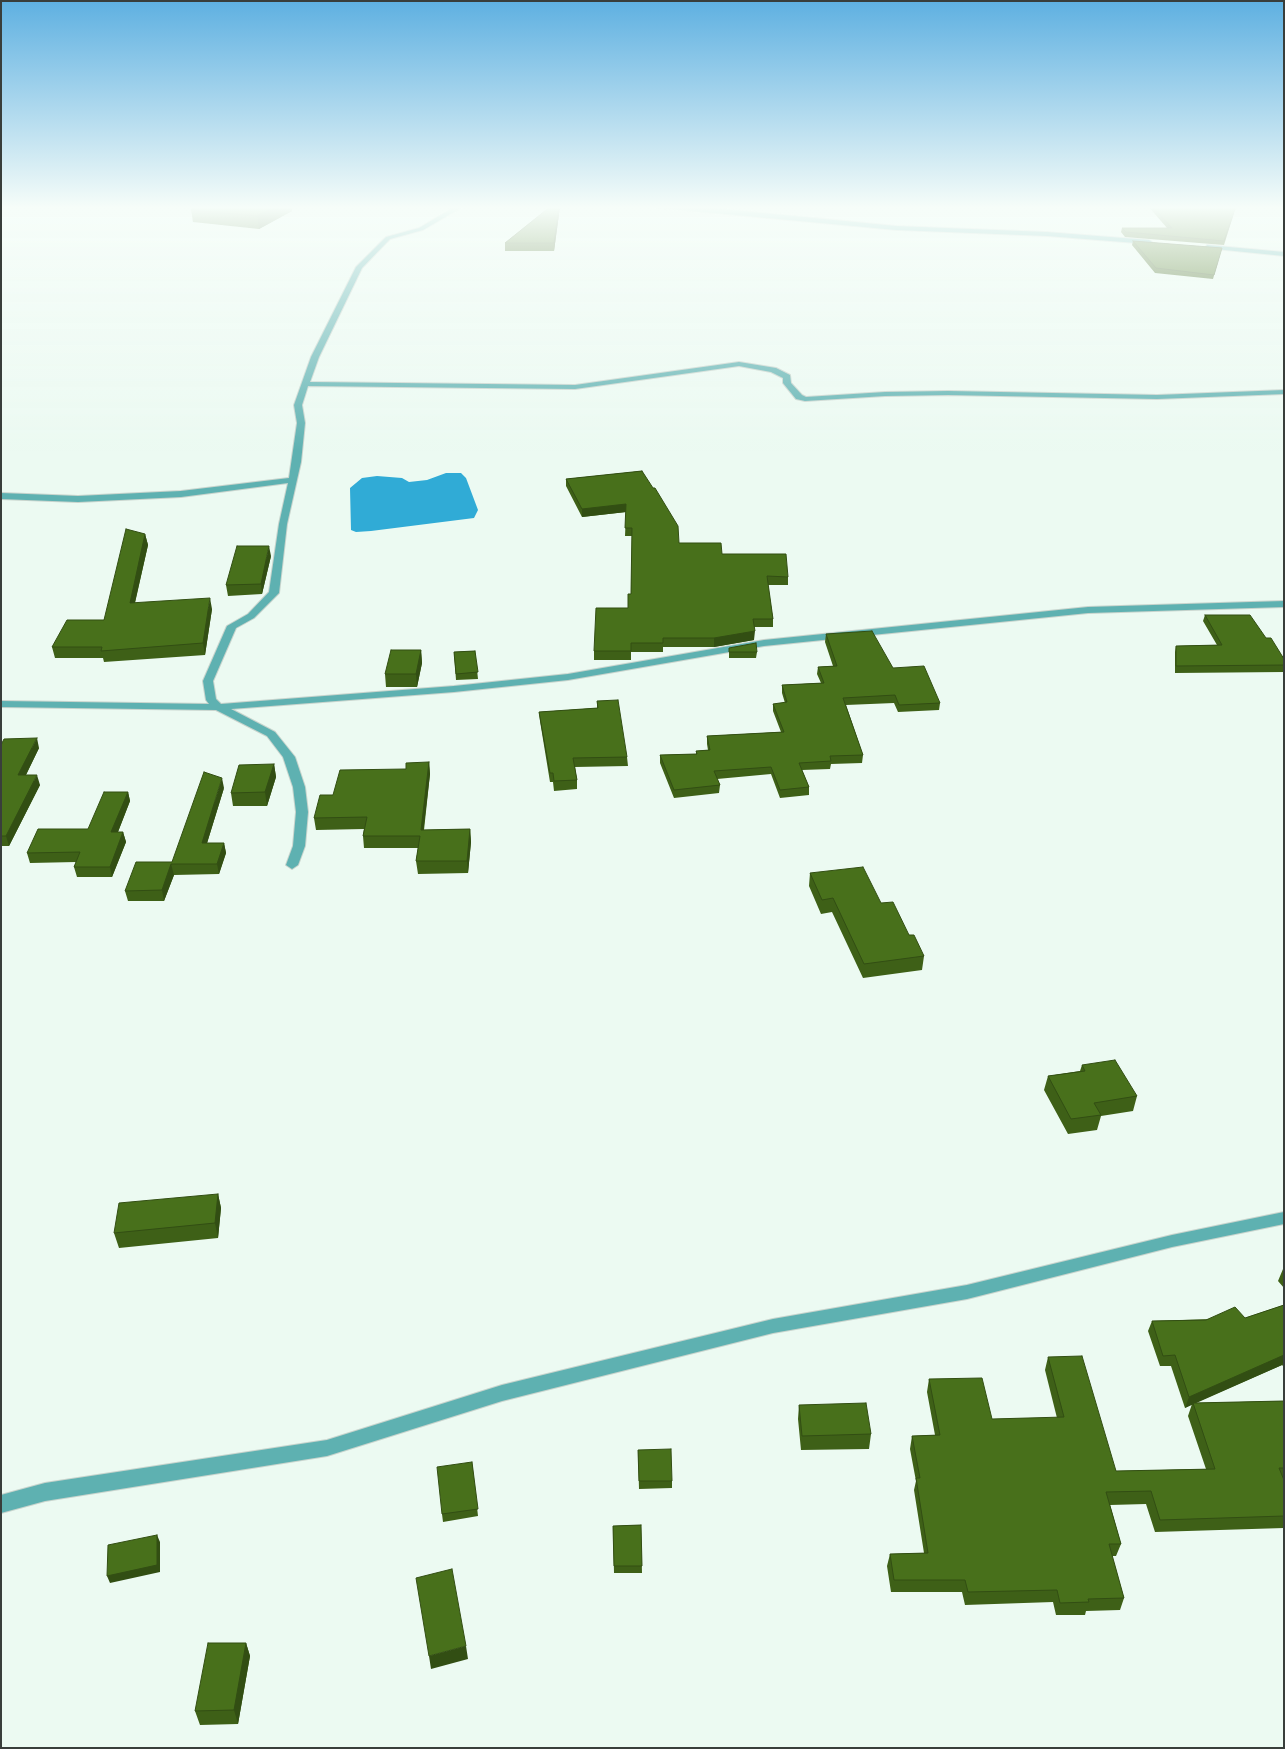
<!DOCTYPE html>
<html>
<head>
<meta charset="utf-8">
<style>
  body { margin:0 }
  #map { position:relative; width:1285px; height:1749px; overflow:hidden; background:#ecfaf2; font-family:"Work Sans",sans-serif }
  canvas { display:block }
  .frame { position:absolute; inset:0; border:2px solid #393e3b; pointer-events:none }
</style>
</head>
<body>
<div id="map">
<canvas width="1285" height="1749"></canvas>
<div class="frame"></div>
</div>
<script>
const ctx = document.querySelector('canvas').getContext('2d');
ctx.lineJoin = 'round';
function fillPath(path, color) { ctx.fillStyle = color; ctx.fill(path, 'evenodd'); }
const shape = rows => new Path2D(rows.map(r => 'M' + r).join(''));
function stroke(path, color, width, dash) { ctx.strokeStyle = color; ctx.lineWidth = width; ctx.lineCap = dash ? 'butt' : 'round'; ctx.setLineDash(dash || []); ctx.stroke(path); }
const water = shape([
  [446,473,461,473,466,478,478,510,474,518,371,531,356,532,351,530,350,488,362,478,377,476,402,478,409,482,427,480]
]);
const minor = shape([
  [456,206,464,206,423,230,390,239,362,268,319,357,310,382,575,385,739,362,776,368,790,375,791,383,802,395,806,397,885,392,948,391,1157,395,1284,390,1284,394,1157,399,948,395,885,396,805,401,796,399,783,383,783,378,771,372,739,366,575,389,308,386,302,405,305,423,301,462,287,524,279,593,254,618,236,628,213,681,216,699,221,704,454,686,568,674,764,640,1088,607,1284,601,1284,607,1088,613,764,646,568,680,454,692,231,709,275,732,295,757,305,787,308,812,305,846,298,865,292,869,286,865,293,846,296,812,293,787,283,757,267,736,216,710,1,707,1,701,209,704,206,700,203,681,227,626,248,614,269,592,279,524,288,483,181,497,78,502,1,499,1,493,78,496,181,491,289,478,297,423,294,405,311,357,356,267,386,237,419,228,456,206],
  [1284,1212,1284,1224,1172,1247,967,1299,773,1333,502,1401,327,1456,45,1501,1,1513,1,1495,45,1483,327,1440,502,1385,773,1319,967,1285,1172,1235,1284,1212]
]);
const tertiary = shape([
  [640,206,712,208,896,226,1047,232,1149,240,1152,242,1149,244,1047,236,896,230,640,206],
  [1207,245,1284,252,1284,256,1205,248,1207,245]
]);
const wall = shape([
  [197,206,291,206,292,211,259,229,193,222,191,210],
  [551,206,560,206,554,251,505,251,505,243],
  [1148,206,1232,206,1234,213,1224,245,1125,237,1121,232,1122,228,1167,228],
  [1133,241,1222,248,1213,279,1155,273,1132,245],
  [642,471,679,543,722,554,788,577,788,585,768,585,773,619,773,627,754,627,754,640,714,647,663,647,663,652,631,652,631,660,594,660,594,651,628,608,631,594,632,536,625,536,626,512,582,517,566,486,566,479],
  [145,534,148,545,135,603,212,609,205,655,104,662,103,658,55,658,52,647,104,620],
  [271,556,262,594,228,596,226,585],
  [1205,615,1266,638,1284,659,1284,672,1175,673,1175,652,1176,646,1217,645,1203,621],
  [826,634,893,668,940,703,939,710,898,712,894,703,846,705,863,755,862,763,831,764,830,769,802,770,809,787,809,795,780,798,771,774,717,779,720,785,719,793,674,798,660,763,660,755,696,754,696,751,708,750,707,744,707,736,781,732,773,711,773,704,785,703,782,693,782,685,821,683,817,674,818,667,833,666,825,642],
  [729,648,757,652,756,658,729,658],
  [421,650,422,663,417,687,386,687,385,674],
  [475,651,478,679,456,680,454,652],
  [597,701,627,757,628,766,575,767,577,780,577,789,554,791,553,782,550,782,540,721,539,712,597,708],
  [1,745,39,748,26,775,40,785,9,846,1,846],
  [429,762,430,774,424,830,470,829,471,842,468,873,418,874,416,861,418,848,364,848,363,836,364,829,316,830,314,818,333,795],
  [274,764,276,777,267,806,233,806,231,793],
  [224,788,207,843,224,843,226,853,219,874,174,875,164,901,128,901,125,891,172,862],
  [128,792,130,801,118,832,123,832,126,842,112,877,77,877,74,867,76,862,30,863,27,853,88,829],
  [810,873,881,903,909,935,924,956,922,970,863,978,832,912,821,914,809,886],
  [1082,1065,1137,1096,1133,1111,1101,1116,1097,1130,1068,1134,1044,1090,1048,1076,1080,1071],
  [218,1194,221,1208,218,1238,119,1248,114,1233],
  [1283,1269,1284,1269,1284,1288,1278,1281],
  [1284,1305,1284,1367,1282,1365,1195,1403,1284,1401,1284,1528,1155,1532,1146,1504,1110,1505,1121,1544,1116,1556,1112,1556,1124,1598,1120,1610,1086,1611,1085,1615,1056,1615,1053,1602,965,1605,962,1592,891,1592,887,1566,890,1554,924,1553,914,1490,916,1481,910,1449,912,1436,935,1435,927,1392,929,1379,992,1419,1057,1418,1045,1370,1048,1357,1116,1471,1206,1469,1188,1416,1192,1404,1185,1408,1171,1366,1160,1366,1148,1331,1152,1321,1245,1318],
  [799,1405,871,1434,869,1449,801,1450,798,1419],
  [638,1450,672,1481,672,1488,639,1489],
  [472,1462,478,1516,443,1522,442,1514],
  [641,1525,642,1573,614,1573,613,1526],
  [246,1643,250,1656,238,1724,200,1725,195,1711]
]);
const shadedWall = shape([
  [276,206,291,206,292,211,259,229,257,216],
  [559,206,560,207,554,251,554,243],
  [626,504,626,512,582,517,582,509],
  [145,534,148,545,132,615,130,603],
  [269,546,271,556,262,594,261,584],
  [210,598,212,609,205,655,203,643],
  [755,631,754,640,714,647,714,638],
  [421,650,422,663,417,687,416,674],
  [37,738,39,748,21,785,18,775],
  [429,762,430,774,422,842,421,830],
  [274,764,276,777,267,806,265,792],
  [37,775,40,785,9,846,6,836],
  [222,778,224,788,204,853,202,843],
  [128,792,130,801,114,842,111,832],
  [470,829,471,842,468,873,467,861],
  [123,832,126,842,112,877,110,867],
  [224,843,226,853,219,874,217,864],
  [171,864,174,875,164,901,162,890],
  [218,1194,221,1208,218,1238,215,1223],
  [1284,1355,1284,1360,1282,1365,1185,1408,1189,1397],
  [157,1535,160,1542,160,1572,110,1583,107,1576],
  [246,1643,250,1656,238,1724,234,1710],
  [466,1646,468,1659,431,1669,429,1656]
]);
const building = shape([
  [197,206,276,206,257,216,191,210,197,206],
  [551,206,559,206,554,243,505,243,551,206],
  [1152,206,1232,206,1235,209,1224,241,1126,232,1122,228,1172,228,1152,206],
  [1133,241,1222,248,1214,275,1156,268,1133,241],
  [642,471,653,488,655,488,678,526,679,543,721,543,722,554,786,554,788,577,767,576,773,619,753,619,755,631,714,638,663,638,663,643,631,643,631,651,594,651,596,608,628,608,628,594,631,594,632,528,625,528,626,504,582,509,566,479,642,471],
  [126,529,145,534,130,603,210,598,203,643,101,651,102,647,52,647,67,620,104,620,126,529],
  [237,546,269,546,261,584,226,585,237,546],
  [1205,615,1250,615,1266,638,1271,638,1284,659,1284,665,1176,666,1176,646,1222,645,1205,615],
  [872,631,893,668,924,666,940,703,899,705,895,695,843,698,863,755,830,756,831,761,799,763,809,787,780,790,771,767,714,771,720,785,674,790,660,755,697,754,696,751,710,750,707,736,784,732,773,704,787,702,782,685,824,683,818,667,837,666,826,634,872,631],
  [756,643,757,652,729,652,729,648,756,643],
  [391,650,421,650,416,674,385,674,391,650],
  [475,651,478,672,456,674,454,652,475,651],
  [618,700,627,757,573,758,577,780,554,781,553,773,550,773,539,712,598,708,597,701,618,700],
  [37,738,18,775,37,775,6,836,1,836,1,745,4,739,37,738],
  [429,762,421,830,470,829,467,861,416,861,420,836,363,836,367,817,314,818,320,795,333,795,340,770,406,769,406,763,429,762],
  [274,764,265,792,231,793,239,765,274,764],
  [204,772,222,778,202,843,224,843,217,864,171,864,162,890,125,891,136,862,172,862,204,772],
  [104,792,128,792,111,832,123,832,110,867,74,867,80,852,27,853,38,829,88,829,104,792],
  [863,867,881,903,893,902,909,935,914,935,924,956,864,964,833,898,822,900,810,873,863,867],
  [1115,1060,1137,1096,1094,1103,1101,1115,1071,1119,1048,1076,1085,1071,1082,1065,1115,1060],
  [218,1194,215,1223,114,1233,119,1203,218,1194],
  [1284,1305,1284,1355,1189,1397,1175,1355,1163,1356,1152,1321,1206,1320,1235,1307,1245,1318,1284,1305],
  [1082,1356,1116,1471,1215,1469,1193,1403,1284,1401,1284,1468,1279,1468,1284,1480,1284,1516,1160,1520,1151,1491,1106,1492,1121,1544,1109,1544,1124,1598,1088,1599,1089,1602,1060,1603,1057,1590,968,1592,965,1580,894,1580,890,1554,928,1553,916,1478,920,1478,912,1436,940,1435,929,1379,982,1378,992,1419,1064,1417,1048,1357,1082,1356],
  [866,1403,871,1434,802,1436,799,1405,866,1403],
  [671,1449,672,1481,639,1481,638,1450,671,1449],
  [472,1462,478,1509,442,1514,437,1467,472,1462],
  [641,1525,642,1566,614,1566,613,1526,641,1525],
  [157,1535,157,1565,107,1576,108,1545,157,1535],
  [452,1569,466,1646,429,1656,416,1578,452,1569],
  [208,1643,246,1643,234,1710,195,1711,208,1643]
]);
fillPath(water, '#30abd6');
stroke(minor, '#c8d4cd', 2);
stroke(tertiary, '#c8d4cd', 2);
fillPath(minor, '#5eb1b1');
fillPath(tertiary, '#5eb1b1');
fillPath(wall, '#3e6017');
fillPath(shadedWall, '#324e13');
fillPath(building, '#48701b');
stroke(building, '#324e13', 1);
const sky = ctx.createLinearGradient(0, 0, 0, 451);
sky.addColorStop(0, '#5eb0e1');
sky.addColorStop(0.46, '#f6fdf9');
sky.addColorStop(1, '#f6fdf900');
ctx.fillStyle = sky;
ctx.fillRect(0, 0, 1285, 451);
</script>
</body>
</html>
